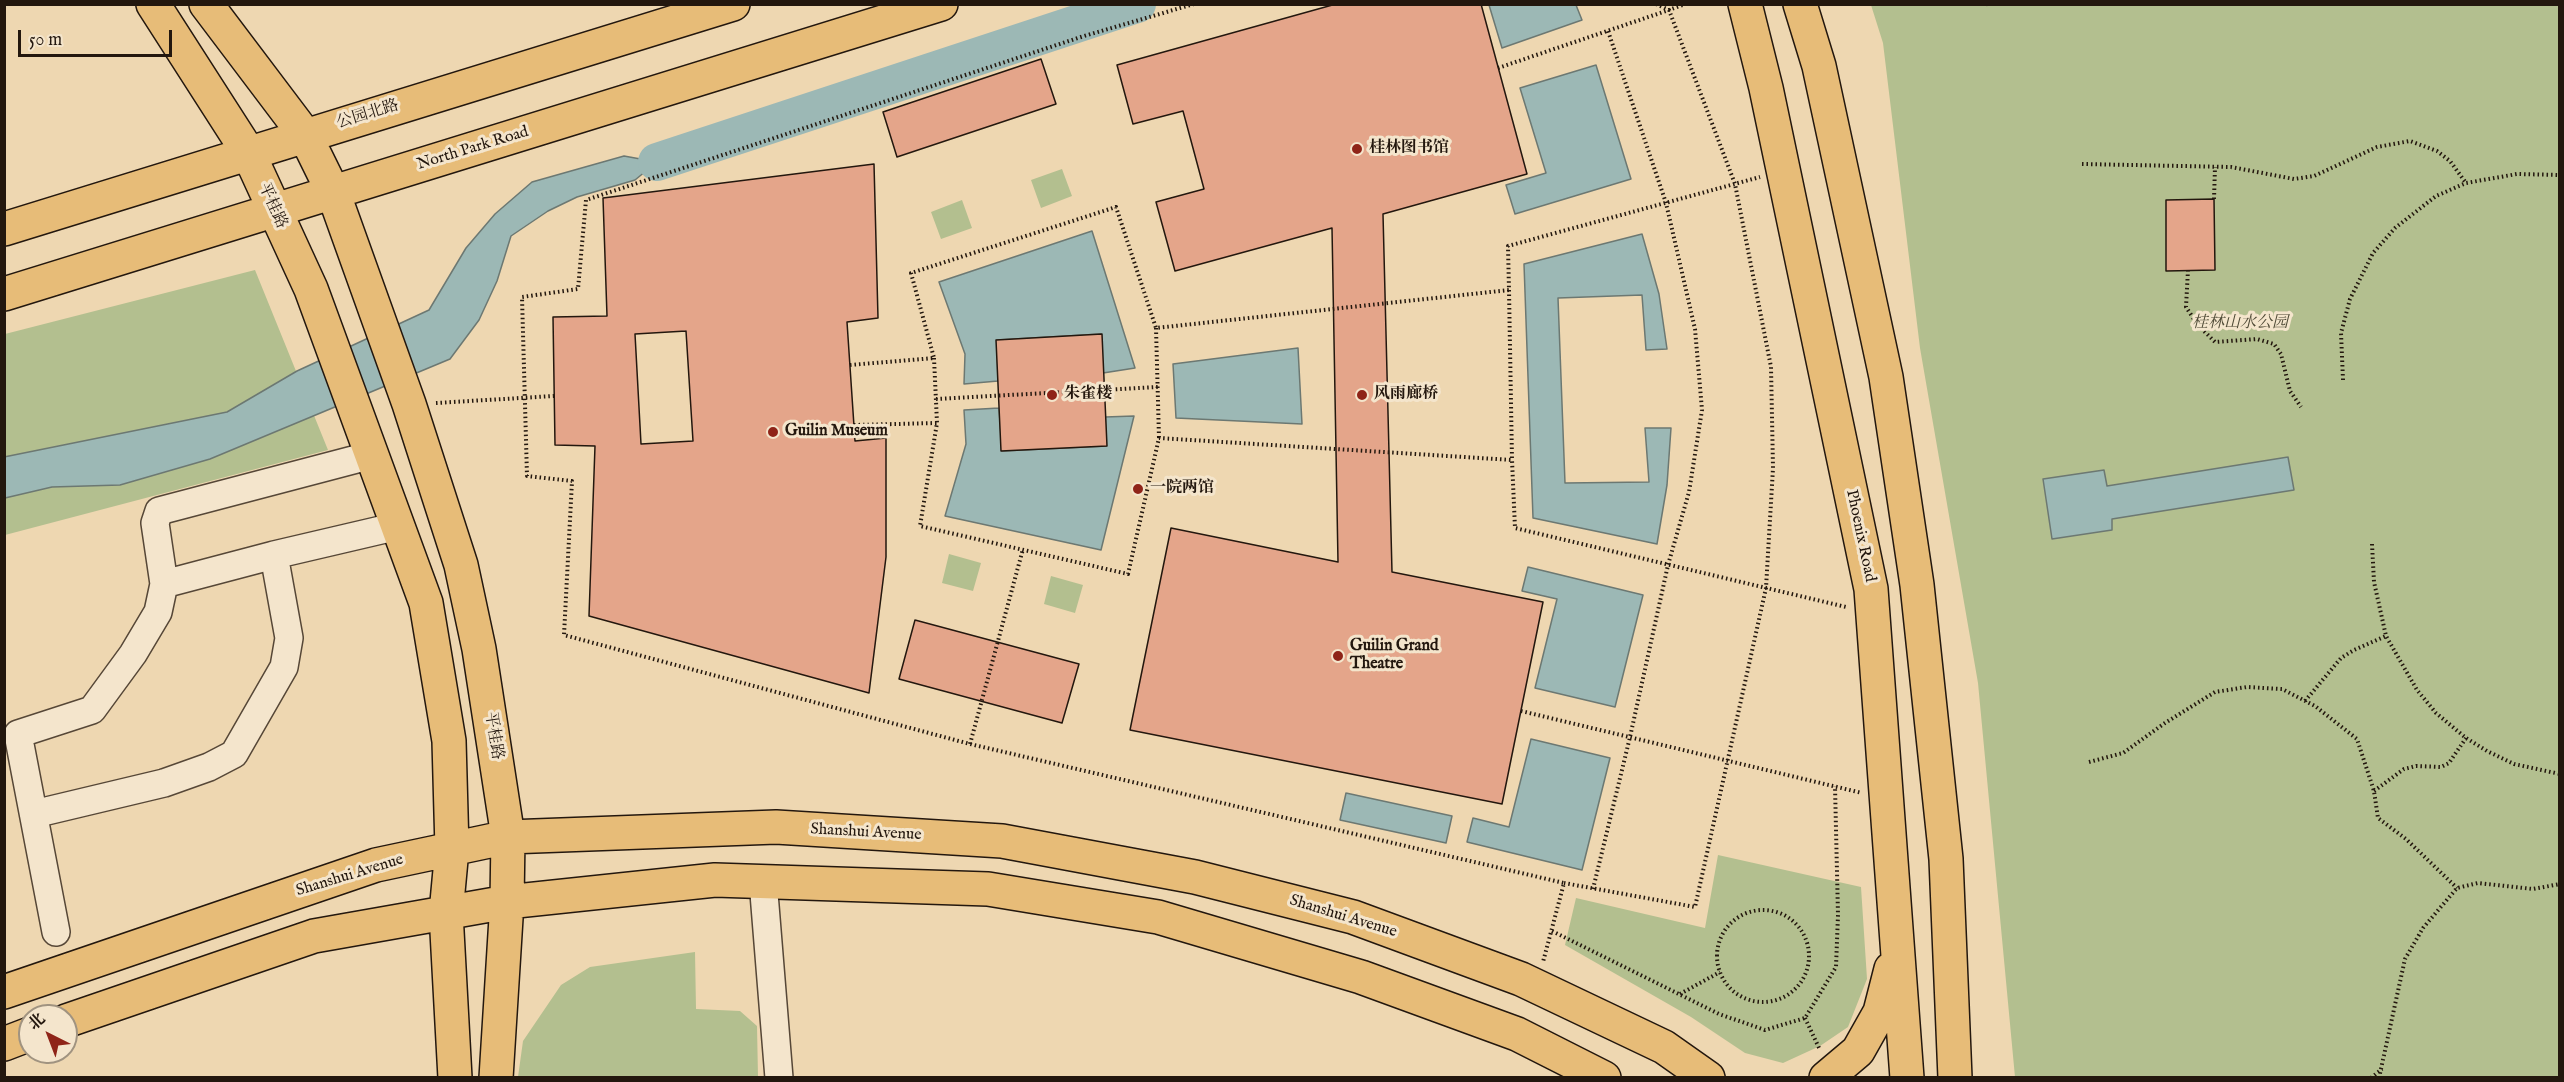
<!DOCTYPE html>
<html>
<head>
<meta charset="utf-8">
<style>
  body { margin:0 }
  #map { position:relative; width:2564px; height:1082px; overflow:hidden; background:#eed7b1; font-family:"IM FELL English","Noto Serif SC",serif }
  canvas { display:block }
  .frame { position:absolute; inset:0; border:6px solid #23170e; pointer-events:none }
  .north { position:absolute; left:18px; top:1004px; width:60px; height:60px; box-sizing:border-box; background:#f4e5cc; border:2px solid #a09380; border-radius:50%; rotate:318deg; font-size:16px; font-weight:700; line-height:24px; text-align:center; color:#23170e }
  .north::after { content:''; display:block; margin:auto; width:21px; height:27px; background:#8f2418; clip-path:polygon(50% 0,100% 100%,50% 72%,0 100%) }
  .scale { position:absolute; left:18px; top:30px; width:154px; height:27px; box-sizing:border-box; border:3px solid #23170e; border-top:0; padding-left:8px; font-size:18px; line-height:21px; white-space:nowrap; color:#23170e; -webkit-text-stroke:4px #f4e5cc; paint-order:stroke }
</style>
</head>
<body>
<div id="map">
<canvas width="2564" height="1082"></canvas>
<div class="frame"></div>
<div class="north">北</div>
<div class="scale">50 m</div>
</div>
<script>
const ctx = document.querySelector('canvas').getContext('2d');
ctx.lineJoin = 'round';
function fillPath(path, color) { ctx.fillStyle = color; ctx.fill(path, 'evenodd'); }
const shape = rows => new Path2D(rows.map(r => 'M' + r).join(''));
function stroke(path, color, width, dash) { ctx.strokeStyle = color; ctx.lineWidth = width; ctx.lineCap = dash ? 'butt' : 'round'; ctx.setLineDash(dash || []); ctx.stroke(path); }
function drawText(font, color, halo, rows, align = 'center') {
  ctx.font = font + ' "IM FELL English","Noto Serif SC",serif'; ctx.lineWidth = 6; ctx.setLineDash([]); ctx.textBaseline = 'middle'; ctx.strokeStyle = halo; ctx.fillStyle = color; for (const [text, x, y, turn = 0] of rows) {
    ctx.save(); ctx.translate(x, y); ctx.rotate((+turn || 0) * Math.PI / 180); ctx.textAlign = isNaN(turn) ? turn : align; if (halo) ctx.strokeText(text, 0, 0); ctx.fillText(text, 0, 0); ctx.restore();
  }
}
const green = shape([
  [1871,5,2559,5,2559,1077,2015,1077,1978,683,1920,348,1883,43],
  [1062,169,1072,196,1041,208,1031,180],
  [962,200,972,228,941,239,931,212],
  [255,270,328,450,5,535,5,334],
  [949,554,981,563,973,591,942,583],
  [1051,576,1083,585,1075,613,1044,604],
  [1718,855,1861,887,1867,979,1848,1027,1820,1046,1783,1063,1745,1053,1691,1017,1565,945,1576,898,1705,928],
  [695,952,696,1009,740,1011,757,1026,758,1077,518,1077,523,1041,561,985,590,967]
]);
const water = shape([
  [1489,5,1576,5,1582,20,1502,48,1489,5],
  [1596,65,1631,179,1515,214,1506,185,1546,173,1520,88,1596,65],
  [624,156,657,162,635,180,577,197,548,211,511,236,497,281,479,320,450,359,210,459,120,485,52,487,5,498,4,457,227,412,297,371,429,310,466,248,495,214,532,182,624,156],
  [1092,231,1135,368,1103,373,1101,334,997,340,998,381,964,384,965,354,939,282,1092,231],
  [1642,234,1659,294,1667,349,1646,350,1642,295,1558,298,1565,483,1649,482,1645,428,1671,428,1667,485,1657,544,1533,518,1524,264,1642,234],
  [1298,348,1302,424,1176,418,1173,364,1298,348],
  [999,408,1002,451,1106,446,1105,417,1134,416,1101,550,945,516,966,444,964,410,999,408],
  [2288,457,2294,490,2112,519,2112,530,2052,539,2043,479,2104,470,2107,486,2288,457],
  [1528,567,1643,595,1615,707,1535,688,1557,599,1522,591,1528,567],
  [1531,739,1610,758,1582,870,1467,842,1473,818,1509,827,1531,739],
  [1346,793,1452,816,1446,843,1340,820,1346,793]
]);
const river = shape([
  [657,162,1137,4]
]);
const building = shape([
  [1336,4,1481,4,1527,174,1383,214,1392,572,1543,602,1502,804,1130,730,1171,528,1338,562,1332,228,1175,271,1156,202,1204,189,1183,111,1133,124,1117,65,1336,4],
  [1041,59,1056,104,897,157,883,112,1041,59],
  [874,164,878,318,847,322,855,441,886,438,886,557,869,693,589,616,595,446,555,445,553,317,607,316,603,198,874,164],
  [686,331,693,441,641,444,635,334,686,331],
  [2214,199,2215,270,2166,271,2166,200,2214,199],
  [1102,334,1107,446,1001,451,996,340,1102,334],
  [915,620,1079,664,1062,723,899,679,915,620]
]);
const path = shape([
  [1194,4,1084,36,586,200,578,289,522,297,527,476,572,481,564,635,970,744,1564,883,1543,962],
  [1656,4,1669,10,1685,4],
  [1988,4,1990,8],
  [1498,68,1669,10,1735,184,1771,367,1773,468,1766,588,1695,907,1564,883],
  [2082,164,2231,167,2294,179,2314,176,2377,147,2410,141,2437,151,2450,161,2466,183],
  [2214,199,2215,167],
  [2188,270,2186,307,2197,324,2215,342,2257,339,2274,344,2281,354,2290,391,2301,407],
  [1509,290,1512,460],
  [1156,328,1159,438],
  [934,358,937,423],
  [850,365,934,358,911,273,1116,207,1156,328,1509,290,1508,246,1760,177],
  [2343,380,2341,333,2350,299,2373,253,2395,228,2436,196,2466,183,2517,174,2560,175],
  [936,399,1158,387],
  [436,403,554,396],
  [854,425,937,423,920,526,1128,574,1159,438,1512,460,1515,528,1846,607],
  [2372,544,2374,582,2386,636,2417,690,2436,713,2466,738,2487,751,2514,764,2560,774],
  [2305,701,2341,658,2354,650,2386,636],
  [1521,711,1862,793],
  [970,744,1023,549],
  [2089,762,2123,753,2165,723,2215,692,2247,687,2282,689,2315,706,2357,739,2374,791,2378,818,2406,839,2457,888],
  [2374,791,2404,769,2416,766,2441,767,2449,763,2466,738],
  [1593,889,1630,737,1668,565,1689,492,1702,410,1695,329,1666,203,1608,31],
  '1717 956a46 46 0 1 1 92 0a46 46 0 1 1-92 0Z',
  [1552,931,1719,1014,1765,1030,1805,1018,1836,967,1838,915,1835,786],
  [1680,994,1720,972],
  [1805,1018,1820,1050],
  [2371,1078,2382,1069],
  [2379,1078,2405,959,2423,928,2457,888,2478,883,2533,889,2560,884]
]);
const minor = shape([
  [164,584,274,555],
  [34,814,164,783,209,767,234,754,284,667,289,638,274,555,398,526],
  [763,881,779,1078],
  [56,932,18,734,92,710,133,654,158,612,164,584,155,523,159,511,372,455]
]);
const major = shape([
  [153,4,248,152,311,289,426,603,449,741,452,849,446,913,455,1078],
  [206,4,305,135,333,192,409,404,461,565,479,649,508,837,507,902,496,1078],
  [1745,4,1766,88,1871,589,1907,1078],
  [1800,4,1819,66,1886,377,1917,585,1946,859,1955,1078],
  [4,229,733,4],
  [4,294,941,4],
  [4,992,376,865,508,837,776,827,1002,841,1195,877,1353,917,1521,979,1664,1047,1708,1078],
  [66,1021,314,936,507,902,715,880,988,889,1158,917,1361,977,1517,1034,1604,1078],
  [4,1044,30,1034],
  [1826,1078,1858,1051,1880,1012,1891,969]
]);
const markers = [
  [1357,149,6,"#8f2418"],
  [1052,395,6,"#8f2418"],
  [1362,395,6,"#8f2418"],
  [773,432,6,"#8f2418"],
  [1138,489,6,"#8f2418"],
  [1338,656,6,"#8f2418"]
];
const streetNames = [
  ["公园北路",368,115,-17],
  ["North Park Road",473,149,-17],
  ["平桂路",272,206,66],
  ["Phoenix Road",1860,536,78],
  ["平桂路",493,736,81],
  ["Shanshui Avenue",866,833,3],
  ["Shanshui Avenue",350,876,-17],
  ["Shanshui Avenue",1343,917,17]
];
const poiNames = [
  ["桂林图书馆",1369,149],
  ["朱雀楼",1064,395],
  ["风雨廊桥",1374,395],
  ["Guilin Museum",785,432],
  ["一院两馆",1150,489],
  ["Guilin Grand",1350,647],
  ["Theatre",1350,665]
];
const parkNames = [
  ["桂林山水公园",2240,324]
];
fillPath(green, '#b3bf8f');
fillPath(water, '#9cb8b5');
stroke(water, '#6c7872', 1.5);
stroke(river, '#9cb8b5', 38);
fillPath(building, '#e4a58a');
stroke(building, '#23170e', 1.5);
stroke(minor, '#564737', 30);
stroke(major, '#23170e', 36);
stroke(path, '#23170e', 4, [1.5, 3]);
stroke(minor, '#f4e5cc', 27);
stroke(major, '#e7bc78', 33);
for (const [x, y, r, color] of markers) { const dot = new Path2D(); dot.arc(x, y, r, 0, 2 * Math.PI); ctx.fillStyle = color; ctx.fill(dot); stroke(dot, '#f4e5cc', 2); }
drawText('16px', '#23170e', '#f4e5cc', streetNames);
drawText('bold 16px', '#23170e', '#f4e5cc', poiNames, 'left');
drawText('italic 16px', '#4e4935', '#f4e5cc', parkNames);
</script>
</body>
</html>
